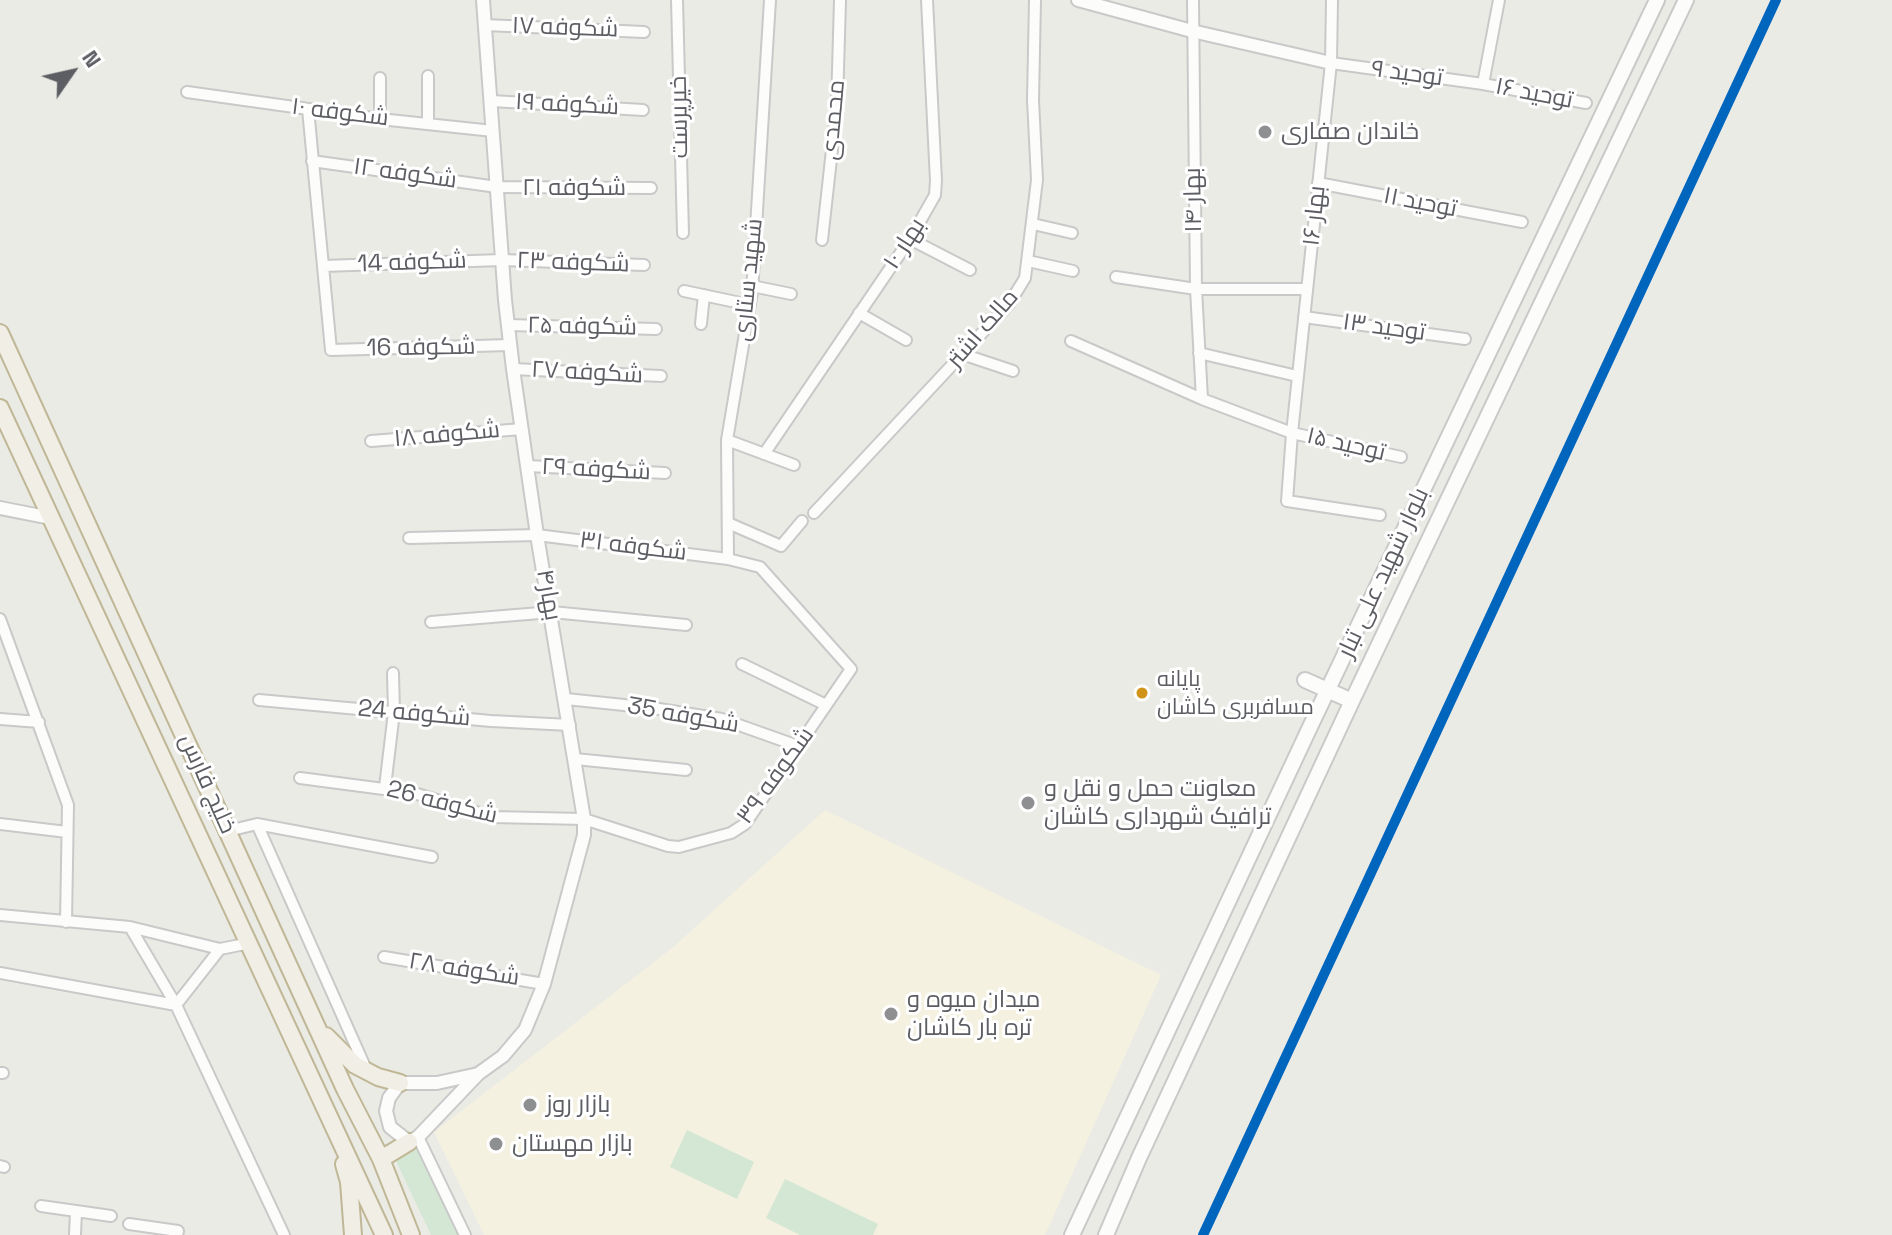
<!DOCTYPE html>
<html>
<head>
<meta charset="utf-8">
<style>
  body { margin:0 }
  #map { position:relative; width:1892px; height:1235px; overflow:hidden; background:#ebebe6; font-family:"Space Grotesk",sans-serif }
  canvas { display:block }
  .north { position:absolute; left:32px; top:32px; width:80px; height:80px; -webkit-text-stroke:6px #fff; paint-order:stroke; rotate:56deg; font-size:22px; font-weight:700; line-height:32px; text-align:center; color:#5c5e63 }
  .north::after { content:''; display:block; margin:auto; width:28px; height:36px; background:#5c5e63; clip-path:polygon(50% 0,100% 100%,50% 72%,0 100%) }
</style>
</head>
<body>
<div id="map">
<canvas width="1892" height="1235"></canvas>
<div class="north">N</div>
</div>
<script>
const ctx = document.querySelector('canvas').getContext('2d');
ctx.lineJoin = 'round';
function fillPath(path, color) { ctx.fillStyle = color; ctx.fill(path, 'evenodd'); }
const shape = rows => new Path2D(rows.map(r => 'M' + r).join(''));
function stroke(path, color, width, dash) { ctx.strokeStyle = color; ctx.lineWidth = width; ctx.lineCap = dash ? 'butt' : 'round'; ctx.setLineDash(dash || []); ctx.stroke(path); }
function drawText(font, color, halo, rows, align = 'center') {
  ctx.font = font + ' "Space Grotesk",Cairo,sans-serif'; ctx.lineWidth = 6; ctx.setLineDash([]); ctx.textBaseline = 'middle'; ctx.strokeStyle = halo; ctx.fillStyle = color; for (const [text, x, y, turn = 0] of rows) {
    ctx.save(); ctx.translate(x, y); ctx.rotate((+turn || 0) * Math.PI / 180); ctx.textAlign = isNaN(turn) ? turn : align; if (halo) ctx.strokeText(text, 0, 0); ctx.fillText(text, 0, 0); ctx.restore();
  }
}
const commercial = shape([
  [825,810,1161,975,1045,1235,484,1235,434,1132,671,949]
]);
const green = shape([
  [687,1130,754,1162,737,1199,670,1167],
  [417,1146,460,1235,431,1235,395,1159],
  [785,1179,878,1224,873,1235,800,1235,766,1218]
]);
const minor = shape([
  [677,0,683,233],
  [1193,0,1196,289,1202,399],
  [1332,0,1331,63,1292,433,1401,457],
  [485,25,644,32],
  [1331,63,1483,84,1586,103],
  [380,78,380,119],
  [1483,84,1499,0],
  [187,92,380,119,493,131],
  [492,101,643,110],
  [308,109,331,350,510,345],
  [428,124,428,76],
  [312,161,497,187,651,188],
  [1318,183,1522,222],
  [1033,224,1072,233],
  [910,239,970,270],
  [822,240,837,105,840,0],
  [1028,261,1073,271],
  [323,266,502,260,644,265],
  [1116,277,1196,289,1307,289],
  [752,286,791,294],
  [684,291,750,305],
  [859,313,906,340],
  [1304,317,1465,339],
  [701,324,704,295],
  [508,325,656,329],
  [1071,341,1202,399,1292,433,1287,501,1380,515],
  [1199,353,1297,376],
  [962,354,1013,371],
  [513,369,661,376],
  [727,440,794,465],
  [371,441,522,429],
  [764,454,910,239,935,195,936,181,927,0],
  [528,466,665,473],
  [814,513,1009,304,1025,278,1037,180,1033,100,1035,0],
  [728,523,781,546,802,521],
  [728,559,727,440,752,292,770,0],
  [0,619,68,805,66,922],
  [431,622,552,612,686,625],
  [742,664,826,705],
  [566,699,653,708,722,719,798,746],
  [259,700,491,721,570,725],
  [0,719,39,722],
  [575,759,686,770],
  [300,778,414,793,492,817,584,819,668,846,679,847,731,833,745,824,851,669,760,567,728,559,537,535,409,538],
  [385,787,394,712,393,673],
  [0,824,67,832],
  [257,824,366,1069],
  [228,831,257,824,432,857],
  [0,915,130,927,220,949,250,943],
  [130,927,176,1005,284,1235],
  [384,957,544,984],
  [0,973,176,1005,220,949],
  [0,1073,3,1073],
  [418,1137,465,1235],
  [0,1166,4,1167],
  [41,1206,111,1216],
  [129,1224,178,1231,177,1235],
  [75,1235,76,1211]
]);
const tertiary = shape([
  [1078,0,1192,31,1331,63],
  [0,508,51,518],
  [478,1074,437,1083,400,1083,389,1098,386,1111,390,1127,409,1142,418,1137,478,1074,503,1056,525,1030,544,984,584,835,584,819,537,535,513,369,505,300,483,0]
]);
const secondary = shape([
  [1305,680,1352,701],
  [1072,1235,1310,727,1657,0],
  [1106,1235,1139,1158,1352,701,1686,0]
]);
const trunk = shape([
  [0,333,345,1089,381,1159,411,1235],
  [0,408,384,1235],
  [326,1036,355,1065,378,1077,400,1083],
  [381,1159,409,1142],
  [344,1164,349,1182,353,1235]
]);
const rail1 = shape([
  [1203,1235,1776,0]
]);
const markers = [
  [1265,132,8,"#8e8f91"],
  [1142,693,7,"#d09419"],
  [1028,803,8,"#8e8f91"],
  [891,1014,8,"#8e8f91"],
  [530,1105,8,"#8e8f91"],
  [496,1144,8,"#8e8f91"]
];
const busNames = [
  ["پایانه",1157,680],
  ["مسافربری کاشان",1157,708]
];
const streetNames = [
  ["شکوفه ۱۷",565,28,2],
  ["توحید ۹",1407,74,8],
  ["توحید ۱۶",1534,94,11],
  ["شکوفه ۱۹",567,105,3],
  ["شکوفه ۱۰",340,113,7],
  ["خیرپرست",680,117,-91],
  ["محمدی",834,120,-85],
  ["شکوفه ۱۲",405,174,8],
  ["شکوفه ۲۱",574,188],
  ["بهار ۱۴",1194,200,-91],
  ["توحید ۱۱",1420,203,11],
  ["بهار ۱۶",1315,216,-84],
  ["بهار ۱۰",905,244,-57],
  ["شکوفه 14",412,263,-2],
  ["شکوفه ۲۳",573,263,2],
  ["شهید ستاری",749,280,-84],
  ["شکوفه ۲۵",582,327,1],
  ["توحید ۱۳",1384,328,8],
  ["مالک اشتر",983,329,-49],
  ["شکوفه 16",421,348,-1],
  ["شکوفه ۲۷",587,373,3],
  ["شکوفه ۱۸",447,435,-5],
  ["توحید ۱۵",1346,445,13],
  ["شکوفه ۲۹",596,470,3],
  ["شکوفه ۳۱",633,547,7],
  ["بلوار شهید علی تبار",1384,573,-65],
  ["بهار۴",548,595,80],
  ["شکوفه 24",414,714,5],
  ["شکوفه 35",683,716,10],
  ["شکوفه ۳۹",776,776,-54],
  ["خلیج فارس",207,784,66],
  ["شکوفه 26",442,803,14],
  ["شکوفه ۲۸",464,970,9]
];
const poiNames = [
  ["خاندان صفاری",1281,132],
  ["معاونت حمل و نقل و",1044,789],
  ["ترافیک شهرداری کاشان",1044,817],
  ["میدان میوه و",907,1000],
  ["تره بار کاشان",907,1028],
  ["بازار روز",546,1105],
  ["بازار مهستان",512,1144]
];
fillPath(commercial, '#f4f1e0');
fillPath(green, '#d4e7d4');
stroke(minor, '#c8c9c8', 14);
stroke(tertiary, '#c8c9c8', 16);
stroke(secondary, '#c9c9c9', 18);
stroke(trunk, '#c0b796', 20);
stroke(minor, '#fcfcfb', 10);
stroke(tertiary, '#fcfcfb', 12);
stroke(secondary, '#fcfcfb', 14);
stroke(trunk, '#f0eee5', 16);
stroke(rail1, '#0065bd', 10);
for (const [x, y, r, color] of markers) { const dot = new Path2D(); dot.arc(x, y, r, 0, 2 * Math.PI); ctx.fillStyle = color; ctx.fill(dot); stroke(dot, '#fff', 3); }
drawText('22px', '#5c5e63', '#fff', busNames, 'left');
drawText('24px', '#5c5e63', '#fff', streetNames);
drawText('24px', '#5c5e63', '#fff', poiNames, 'left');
</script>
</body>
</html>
